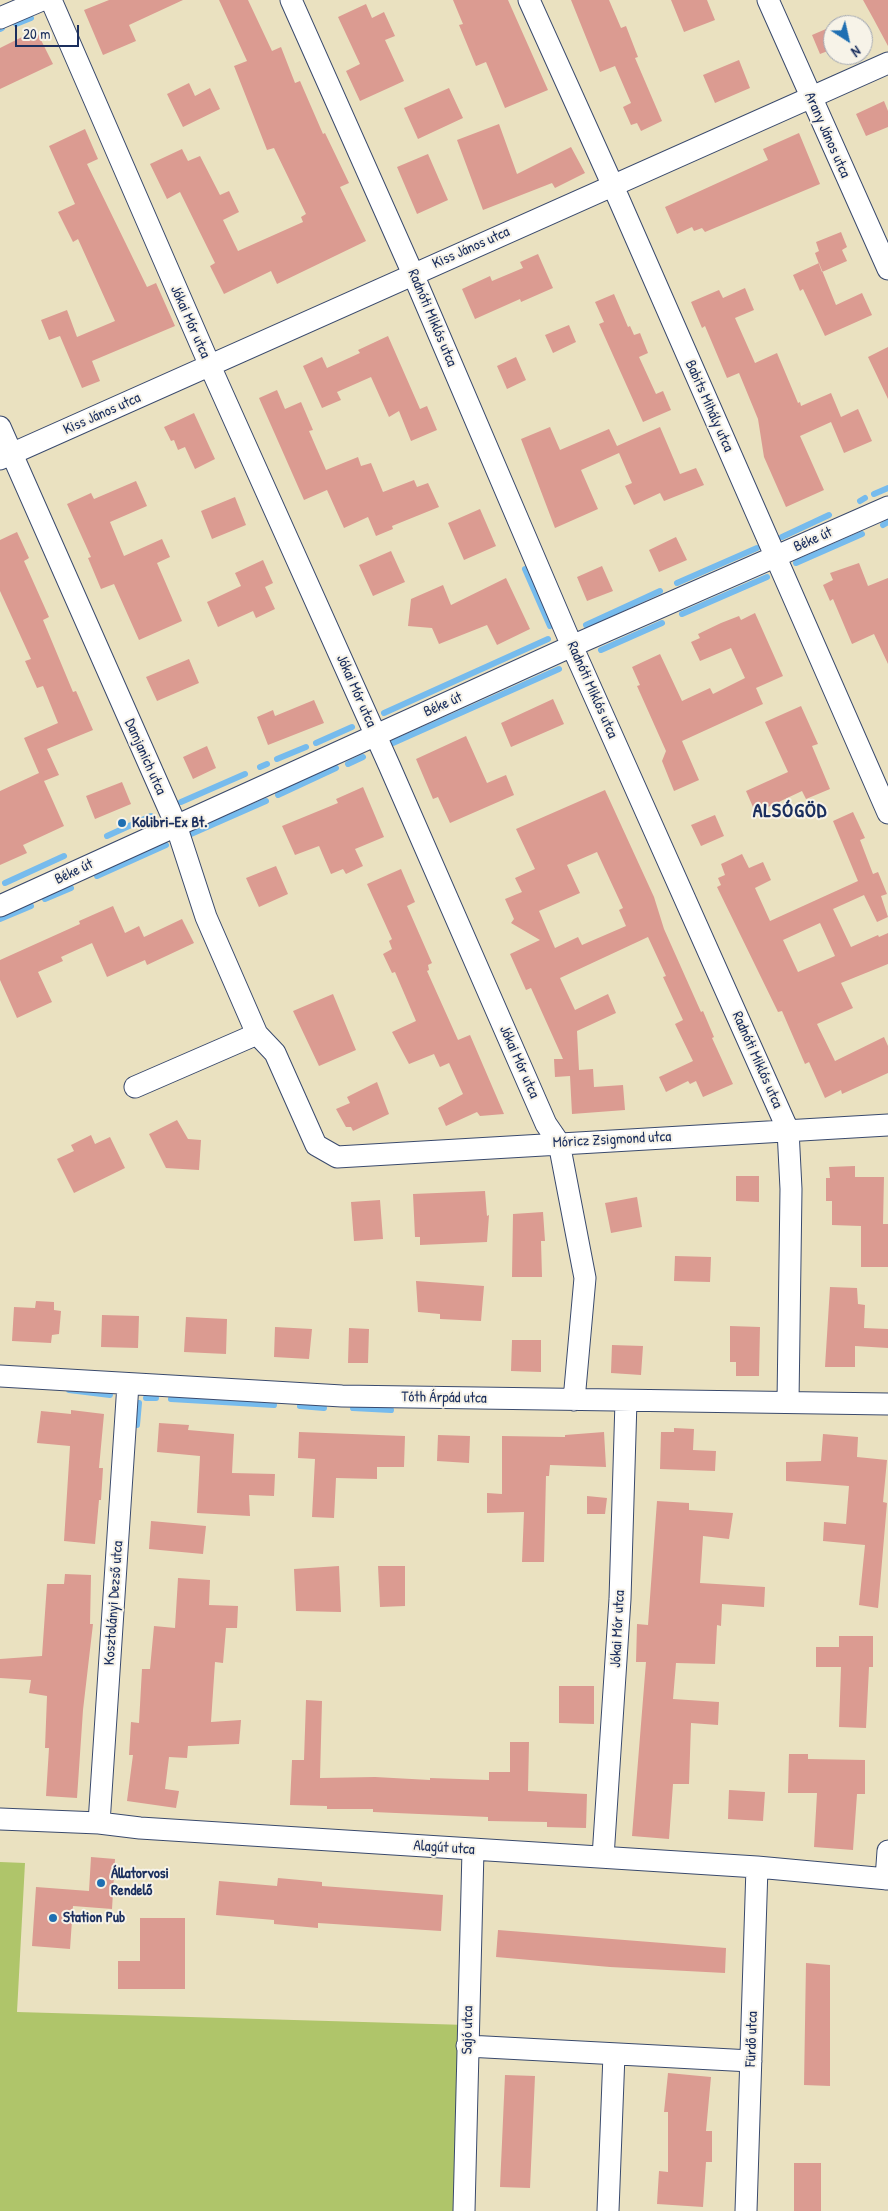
<!DOCTYPE html>
<html>
<head>
<meta charset="utf-8">
<style>
  body { margin:0 }
  #map { position:relative; width:888px; height:2211px; overflow:hidden; background:#eae1c0; font-family:"Patrick Hand",sans-serif }
  canvas { display:block }
  .north { position:absolute; left:823px; top:15px; width:50px; height:50px; box-sizing:border-box; background:#f7f3e8; border:1px solid #9fa5b1; border-radius:50%; rotate:145deg; font-size:14px; font-weight:700; line-height:20px; text-align:center; color:#1b2f5e }
  .north::after { content:''; display:block; margin:auto; width:18px; height:22px; background:#1f6fb2; clip-path:polygon(50% 0,100% 100%,50% 72%,0 100%) }
  .scale { position:absolute; left:15px; top:25px; width:64px; height:22px; box-sizing:border-box; border:2px solid #1b2f5e; border-top:0; padding-left:6px; font-size:15px; line-height:18px; white-space:nowrap; color:#1b2f5e; -webkit-text-stroke:4px #f7f3e8; paint-order:stroke }
</style>
</head>
<body>
<div id="map">
<canvas width="888" height="2211"></canvas>
<div class="north">N</div>
<div class="scale">20 m</div>
</div>
<script>
const ctx = document.querySelector('canvas').getContext('2d');
ctx.lineJoin = 'round';
function fillPath(path, color) { ctx.fillStyle = color; ctx.fill(path, 'evenodd'); }
const shape = rows => new Path2D(rows.map(r => 'M' + r).join(''));
function stroke(path, color, width, dash) { ctx.strokeStyle = color; ctx.lineWidth = width; ctx.lineCap = dash ? 'butt' : 'round'; ctx.setLineDash(dash || []); ctx.stroke(path); }
function drawText(font, color, halo, rows, align = 'center') {
  ctx.font = font + ' "Patrick Hand",sans-serif'; ctx.lineWidth = 4; ctx.setLineDash([]); ctx.textBaseline = 'middle'; ctx.strokeStyle = halo; ctx.fillStyle = color; for (const [text, x, y, turn = 0] of rows) {
    ctx.save(); ctx.translate(x, y); ctx.rotate((+turn || 0) * Math.PI / 180); ctx.textAlign = isNaN(turn) ? turn : align; if (halo) ctx.strokeText(text, 0, 0); ctx.fillText(text, 0, 0); ctx.restore();
  }
}
const green = shape([
  [0,1862,25,1863,17,2012,467,2025,464,2211,0,2211]
]);
const stream = shape([
  [16,24,31,18],
  [0,29,2,28],
  [874,494,888,488],
  [860,501,865,498],
  [883,525,888,522],
  [782,537,829,515],
  [796,563,862,534],
  [525,569,550,626],
  [677,583,757,548],
  [682,614,767,577],
  [586,625,660,591],
  [601,650,662,623],
  [384,713,548,639],
  [316,743,352,727],
  [393,743,559,669],
  [277,759,306,747],
  [348,764,363,757],
  [260,767,267,764],
  [278,795,336,768],
  [181,802,245,774],
  [191,834,266,801],
  [107,836,151,816],
  [97,876,166,845],
  [5,883,64,856],
  [45,899,71,888],
  [0,919,31,906],
  [69,1390,110,1395],
  [146,1398,156,1398],
  [171,1399,274,1405],
  [300,1406,324,1408],
  [353,1408,391,1410],
  [137,1425,139,1403]
]);
const building = shape([
  [109,0,183,0,129,25,136,41,103,55,84,10],
  [219,0,248,0,272,51,281,47,295,83,300,81,323,134,325,133,349,183,340,187,366,241,277,284,271,271,224,294,210,266,215,263,180,192,167,199,150,164,182,149,188,161,200,156,220,195,229,191,239,212,223,220,238,251,303,222,301,217,306,214,274,148,267,150,234,66,247,61],
  [453,0,508,0,548,90,505,108,486,62,476,66,459,25,463,24],
  [571,0,609,0,621,28,626,26,638,57,635,58,662,121,641,131,637,123,631,125,623,107,631,103,615,66,600,72],
  [671,0,707,0,715,20,684,32],
  [863,0,888,0,888,46,873,18],
  [366,4,372,18,384,12,395,36,385,40,404,81,360,101,346,71,360,64,338,17],
  [833,26,833,49,820,54,812,35],
  [36,30,53,64,0,89,0,48],
  [739,60,750,88,715,103,703,75],
  [189,83,195,96,210,88,220,109,183,127,167,94],
  [449,88,463,118,418,139,404,108],
  [884,101,888,111,888,127,866,136,856,114],
  [499,124,517,174,571,147,585,173,555,188,552,183,483,210,457,140],
  [85,129,98,159,87,164,147,287,156,283,175,326,92,361,100,381,82,388,60,336,49,340,41,320,67,310,77,337,115,321,78,239,73,242,58,212,75,204,49,146],
  [799,133,820,184,705,232,702,228,694,231,692,227,677,234,665,207,768,160,763,149],
  [428,154,448,200,417,214,397,167],
  [841,232,847,247,842,250,847,261,822,272,815,253,819,251,816,242],
  [538,254,553,288,521,302,520,299,475,319,462,289,490,276,492,281,523,268,520,262],
  [819,263,836,305,862,293,872,315,825,336,803,289,800,291,793,275],
  [745,288,754,310,735,318,755,363,777,353,798,403,800,402,801,406,831,393,841,417,858,409,872,441,844,453,831,422,800,436,824,490,786,507,764,457,758,419,739,373,727,378,705,326,702,328,691,302,719,290,723,298],
  [614,294,628,327,630,326,634,335,640,333,648,353,639,357,656,394,663,391,671,410,643,422,599,324,604,322,595,302],
  [569,325,576,342,553,353,545,335],
  [388,336,420,409,427,406,437,430,411,441,399,411,389,417,371,377,337,392,341,400,322,408,303,366,322,357,327,368,360,353,358,350],
  [888,347,888,399,868,357],
  [516,357,526,380,507,389,497,366],
  [277,390,285,409,301,402,313,430,309,431,326,470,358,457,361,466,371,463,383,492,414,480,417,487,428,483,439,507,392,526,393,529,376,536,368,517,344,528,327,490,304,500,259,398],
  [194,413,215,459,195,469,185,447,178,450,174,440,171,441,164,427],
  [550,427,560,450,609,429,617,446,660,427,680,474,696,468,704,485,664,501,660,493,634,505,625,486,632,483,619,453,581,470,598,509,555,528,521,439],
  [136,481,147,506,110,522,124,556,162,539,170,557,157,563,182,621,139,640,114,584,101,589,88,558,91,557,67,504,91,493,94,499],
  [235,497,246,525,212,539,201,511],
  [480,509,496,546,464,560,448,523],
  [17,532,29,558,24,561,49,617,43,620,73,692,76,691,93,730,47,749,59,775,44,781,64,826,23,845,27,853,0,865,0,791,39,773,24,738,58,723,43,686,37,688,25,661,31,659,0,591,0,540],
  [676,537,687,560,659,572,649,550],
  [391,551,405,582,373,596,359,565],
  [263,560,273,583,265,587,275,609,256,618,253,611,218,627,207,602,241,586,235,573],
  [859,563,868,586,888,578,888,664,874,634,852,644,833,599,830,601,823,585,833,580,830,573],
  [602,566,613,591,587,601,577,577],
  [506,578,530,629,497,645,487,625,439,644,432,628,408,626,411,599,443,585,451,605],
  [755,613,783,676,756,688,763,704,682,741,699,780,674,791,662,761,666,751,637,686,640,685,632,667,660,654,682,701,710,688,713,694,745,678,731,648,700,661,691,642,700,638,698,634,721,623,739,616,741,620],
  [189,659,199,683,157,701,146,677],
  [553,699,564,724,511,747,501,723],
  [314,700,324,723,268,745,257,717,273,710,275,716],
  [801,706,818,744,812,746,830,789,806,799,802,791,766,808,764,803,753,807,746,791,788,772,765,722],
  [466,736,487,783,506,775,514,795,450,823,438,797,433,799,416,759],
  [207,746,216,768,193,779,183,757],
  [122,782,131,804,95,819,86,796],
  [363,787,384,837,355,849,363,866,346,874,343,869,331,874,319,846,295,855,282,826,338,803,336,799],
  [605,790,654,897,664,929,701,1012,703,1011,714,1037,712,1038,733,1084,703,1097,696,1081,690,1084,688,1081,666,1092,659,1077,693,1061,675,1024,683,1020,663,977,666,976,648,937,560,978,575,1010,608,994,616,1013,577,1031,579,1070,593,1069,594,1087,623,1085,625,1110,572,1114,570,1076,555,1077,554,1059,563,1059,531,988,526,990,510,954,540,940,511,923,514,919,505,899,522,892,515,878,535,869,516,829],
  [597,852,623,908,619,910,626,926,582,945,578,937,555,948,539,911,580,893,567,865],
  [853,812,865,838,860,840,873,874,878,872,887,894,881,896,888,917,877,922,864,895,833,909,851,947,878,935,879,937,888,933,888,964,841,983,853,1008,817,1024,835,1061,884,1037,888,1046,888,1073,842,1094,841,1090,825,1098,809,1062,805,1064,782,1011,778,1012,717,887,721,885,718,878,725,875,721,864,742,854,749,868,763,862,771,880,755,888,770,921,858,881,833,821],
  [820,923,835,956,798,972,783,940],
  [715,815,724,836,701,846,691,825],
  [276,866,288,894,259,907,246,878],
  [401,869,415,902,407,906,432,963,428,965,429,970,427,971,458,1040,470,1035,504,1114,480,1116,477,1112,446,1126,438,1108,463,1094,449,1063,440,1067,434,1054,409,1064,392,1032,416,1021,395,972,392,973,383,954,392,949,389,941,392,939,367,884],
  [113,906,125,933,139,926,144,937,182,919,194,943,147,965,145,960,107,977,92,943,61,957,63,961,38,972,52,1002,17,1018,0,980,0,960,80,924,79,921],
  [333,994,356,1050,319,1066,293,1011],
  [377,1082,389,1114,353,1131,351,1127,346,1127,336,1109,350,1103,347,1097],
  [177,1120,188,1139,201,1140,199,1170,166,1168,149,1134],
  [91,1135,95,1144,110,1137,125,1168,74,1193,57,1159,74,1151,71,1145],
  [855,1166,855,1177,884,1177,883,1224,888,1224,888,1267,861,1267,861,1226,832,1225,832,1201,826,1201,826,1178,830,1178,829,1167],
  [736,1176,759,1176,759,1202,736,1201],
  [485,1191,487,1216,489,1215,487,1242,420,1245,420,1237,415,1237,413,1194],
  [637,1197,642,1227,611,1233,605,1203],
  [380,1200,383,1239,354,1241,351,1202],
  [543,1212,545,1241,541,1241,542,1277,512,1277,513,1214],
  [675,1256,711,1257,710,1282,674,1281],
  [416,1281,484,1286,481,1321,440,1319,440,1314,418,1312],
  [830,1287,857,1288,858,1304,865,1305,864,1328,888,1329,888,1348,855,1346,855,1367,825,1367],
  [36,1301,54,1302,54,1310,61,1311,59,1334,52,1335,51,1343,12,1341,14,1307,35,1308],
  [102,1315,139,1316,138,1348,101,1347],
  [186,1317,227,1319,226,1354,184,1352],
  [730,1326,760,1327,759,1376,736,1376,736,1362,730,1362],
  [275,1327,312,1329,309,1359,274,1357],
  [349,1328,369,1329,368,1363,348,1363],
  [512,1340,541,1340,541,1372,511,1371],
  [612,1345,643,1346,641,1375,611,1373],
  [71,1410,104,1414,99,1468,103,1468,101,1500,99,1500,95,1544,64,1541,70,1446,37,1443,41,1411,71,1414],
  [159,1423,189,1425,188,1430,234,1434,232,1473,275,1474,274,1496,249,1495,250,1516,197,1513,200,1456,157,1452],
  [674,1428,694,1429,693,1450,716,1451,715,1471,660,1469,661,1432,674,1432],
  [299,1432,405,1436,404,1467,377,1467,377,1479,336,1478,334,1518,312,1517,315,1459,298,1458],
  [604,1432,606,1467,550,1465,549,1476,546,1476,544,1562,522,1562,524,1512,487,1513,487,1493,502,1494,502,1436,565,1437,565,1435],
  [823,1434,858,1437,857,1457,887,1460,883,1502,887,1503,878,1608,859,1605,865,1545,823,1541,824,1522,846,1524,849,1486,786,1481,786,1462,821,1461],
  [438,1435,470,1436,469,1463,437,1461],
  [587,1496,607,1498,605,1514,587,1514],
  [657,1501,689,1503,689,1510,733,1513,729,1539,703,1536,700,1583,765,1587,764,1607,722,1604,721,1626,717,1625,715,1664,676,1663,673,1699,719,1702,718,1725,691,1723,689,1784,673,1784,669,1839,632,1836,646,1662,636,1662,637,1624,648,1625],
  [151,1521,206,1526,203,1554,149,1549],
  [339,1566,341,1612,296,1611,294,1569],
  [378,1566,405,1566,405,1606,380,1607],
  [65,1574,91,1575,90,1624,93,1624,83,1710,77,1798,46,1796,49,1748,45,1748,47,1696,29,1693,31,1680,0,1678,0,1659,42,1656,47,1584,64,1584],
  [178,1578,210,1580,209,1605,238,1606,237,1628,226,1628,223,1663,215,1662,211,1722,241,1720,239,1744,188,1746,187,1758,169,1757,165,1789,179,1791,176,1808,127,1801,133,1755,129,1755,131,1722,139,1723,142,1669,150,1669,154,1626,175,1628],
  [839,1636,873,1636,873,1667,869,1667,866,1728,839,1727,841,1667,816,1667,816,1647,839,1647],
  [559,1686,594,1686,594,1724,559,1723],
  [306,1700,322,1701,320,1778,375,1777,430,1780,430,1778,489,1780,489,1772,510,1772,510,1742,529,1742,528,1791,587,1794,586,1828,547,1827,547,1822,488,1821,488,1817,373,1812,373,1809,327,1809,327,1806,290,1805,292,1760,304,1760],
  [789,1754,808,1754,808,1759,865,1760,865,1794,857,1794,853,1850,814,1847,817,1793,788,1793],
  [729,1790,765,1792,763,1821,728,1819],
  [91,1857,115,1859,112,1909,73,1906,70,1949,32,1946,36,1887,89,1891],
  [278,1878,322,1882,322,1886,443,1895,441,1931,318,1923,318,1928,274,1924,274,1920,216,1915,219,1881,277,1886],
  [140,1918,185,1918,185,1989,118,1989,118,1961,140,1961],
  [498,1930,726,1948,725,1973,610,1967,496,1957],
  [806,1963,830,1965,830,2086,804,2085],
  [668,2073,711,2077,706,2131,712,2131,712,2162,706,2162,703,2207,657,2204,659,2171,668,2172,668,2112,664,2112],
  [505,2075,535,2076,530,2188,500,2187],
  [794,2163,821,2163,821,2211,794,2211]
]);
const minor = shape([
  [51,0,210,366,389,765,546,1124,559,1143,585,1278,574,1400],
  [291,0,413,274,572,646,788,1130,791,1189,788,1402],
  [529,0,613,186,888,813],
  [768,0,888,269],
  [0,18,42,0],
  [0,427,176,825,206,917,257,1034,275,1053,316,1145,337,1157,888,1125],
  [0,459,888,63],
  [0,906,572,646,888,507],
  [135,1087,257,1034],
  [0,1376,342,1396,888,1404],
  [0,1819,99,1823,140,1828,757,1867,888,1879],
  [99,1823,128,1384],
  [603,1857,620,1599,626,1401],
  [886,1879,888,1851],
  [467,2046,751,2061],
  [464,2211,473,1850],
  [608,2211,614,2054],
  [746,2211,757,1867]
]);
const markers = [
  [122,823,5,"#1f6fb2"],
  [101,1883,5,"#1f6fb2"],
  [53,1918,5,"#1f6fb2"]
];
const streetNames = [
  ["Arany János utca",827,135,66],
  ["Kiss János utca",471,248,-24],
  ["Radnóti Miklós utca",432,318,67],
  ["Jókai Mór utca",190,322,66],
  ["Babits Mihály utca",709,406,66],
  ["Kiss János utca",102,414,-24],
  ["Béke út",813,540,-24],
  ["Radnóti Miklós utca",592,690,66],
  ["Jókai Mór utca",356,691,66],
  ["Béke út",443,705,-24],
  ["Damjanich utca",145,757,66],
  ["Béke út",74,872,-25],
  ["Radnóti Miklós utca",757,1060,66],
  ["Jókai Mór utca",519,1062,66],
  ["Móricz Zsigmond utca",612,1140,-3],
  ["Tóth Árpád utca",444,1398,1],
  ["Kosztolányi Dezső utca",114,1603,-86],
  ["Jókai Mór utca",618,1629,-87],
  ["Alagút utca",444,1848,4],
  ["Sajó utca",468,2030,-89],
  ["Fürdő utca",752,2039,-88]
];
const poiNames = [
  ["Kolibri-Ex Bt.",132,823],
  ["Állatorvosi",111,1874],
  ["Rendelő",111,1891],
  ["Station Pub",63,1918]
];
const districtNames = [
  ["ALSÓGÖD",790,812]
];
fillPath(green, '#afc56a');
stroke(stream, '#76bbed', 6);
fillPath(building, '#db9b91');
stroke(minor, '#3a4a6d', 23);
stroke(minor, '#fff', 21);
for (const [x, y, r, color] of markers) { const dot = new Path2D(); dot.arc(x, y, r, 0, 2 * Math.PI); ctx.fillStyle = color; ctx.fill(dot); stroke(dot, '#f7f3e8', 2); }
drawText('15px', '#1b2f5e', '#f7f3e8', streetNames);
drawText('bold 15px', '#1b2f5e', '#f7f3e8', poiNames, 'left');
ctx.letterSpacing = '1px';
drawText('bold 20px', '#1b2f5e', '#f7f3e8', districtNames);
ctx.letterSpacing = '0px';
</script>
</body>
</html>
